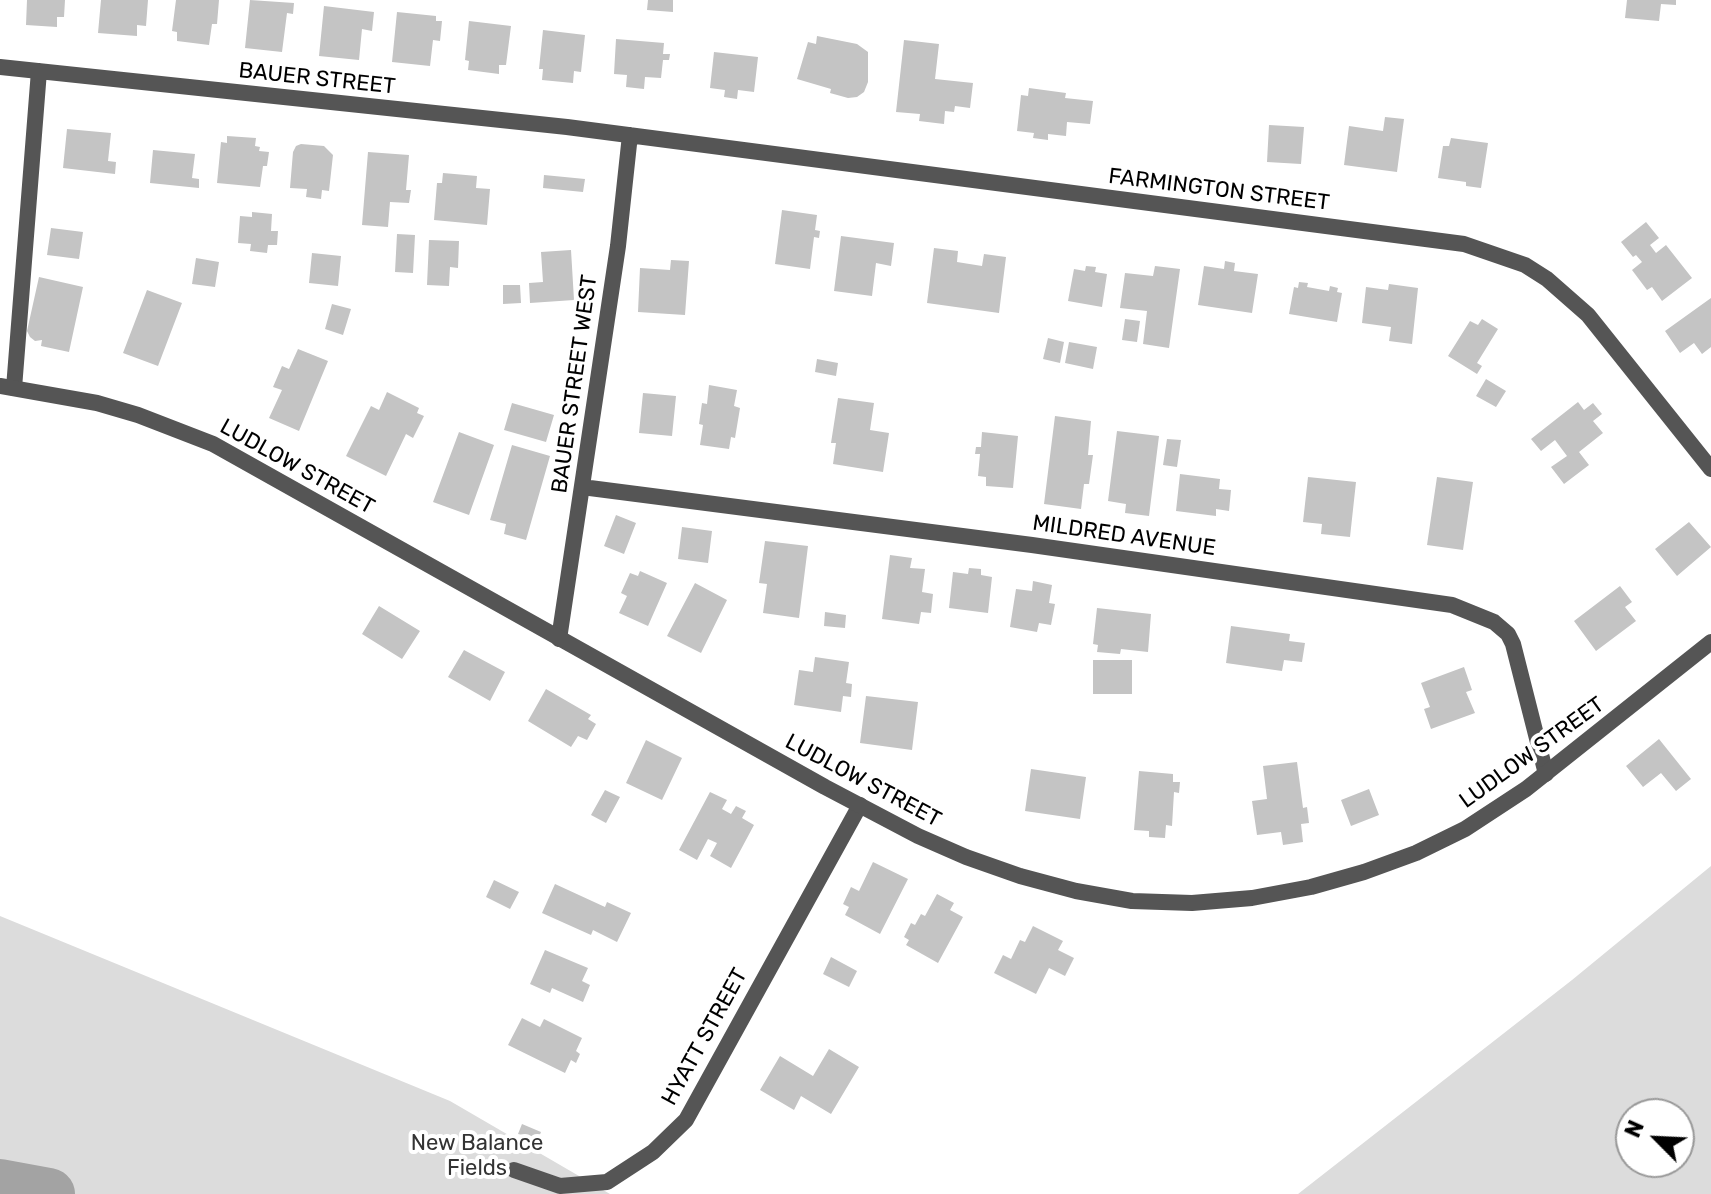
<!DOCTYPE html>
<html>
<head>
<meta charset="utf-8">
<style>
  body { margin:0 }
  #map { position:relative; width:1711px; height:1194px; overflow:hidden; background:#fff; font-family:Rubik,sans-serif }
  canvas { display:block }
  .north { position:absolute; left:1615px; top:1098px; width:80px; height:80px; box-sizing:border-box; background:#fff; border:2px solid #999; border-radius:50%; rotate:294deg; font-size:22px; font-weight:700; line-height:32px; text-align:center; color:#000 }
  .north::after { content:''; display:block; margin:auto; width:28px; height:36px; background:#000; clip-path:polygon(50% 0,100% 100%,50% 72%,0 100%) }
</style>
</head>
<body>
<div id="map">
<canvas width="1711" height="1194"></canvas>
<div class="north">N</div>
</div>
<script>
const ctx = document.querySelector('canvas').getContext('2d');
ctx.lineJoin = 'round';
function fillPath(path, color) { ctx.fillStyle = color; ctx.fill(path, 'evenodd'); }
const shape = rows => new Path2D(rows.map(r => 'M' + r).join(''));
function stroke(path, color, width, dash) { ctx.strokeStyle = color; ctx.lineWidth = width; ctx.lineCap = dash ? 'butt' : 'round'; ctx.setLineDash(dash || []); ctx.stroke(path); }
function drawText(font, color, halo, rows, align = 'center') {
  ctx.font = font + ' Rubik,sans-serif'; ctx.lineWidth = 8; ctx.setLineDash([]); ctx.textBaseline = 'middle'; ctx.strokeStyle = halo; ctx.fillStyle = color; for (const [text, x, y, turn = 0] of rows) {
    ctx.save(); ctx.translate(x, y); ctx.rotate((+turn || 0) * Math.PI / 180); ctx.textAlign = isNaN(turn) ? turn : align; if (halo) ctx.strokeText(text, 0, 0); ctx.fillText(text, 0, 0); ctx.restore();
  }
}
const green = shape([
  [1711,866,1711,1194,1298,1194,1572,980],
  [1631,1114,1679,1114,1679,1162,1631,1162],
  [0,916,450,1101,610,1194,0,1194]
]);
const river = shape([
  [0,1185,49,1194]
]);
const building = shape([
  [27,0,65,0,64,17,57,17,57,27,26,25],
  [101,0,148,0,146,26,137,25,137,36,98,33],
  [176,0,219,0,217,24,212,24,209,45,177,41,177,32,172,31],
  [250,0,294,3,293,14,287,13,282,52,245,48],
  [648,0,673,0,673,12,647,10],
  [1627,0,1676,0,1676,5,1661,4,1659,21,1625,18],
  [324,6,374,12,372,31,362,29,359,60,319,56],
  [397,12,436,16,436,21,442,21,440,41,433,40,430,66,392,62],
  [469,21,511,26,506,65,499,65,499,74,468,70,469,61,465,60],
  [543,30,585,35,581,72,574,71,573,83,542,80,543,69,539,69],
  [817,36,857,44,868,52,868,82,864,92,857,97,848,98,830,93,831,89,797,79,808,42,816,44],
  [616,39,664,43,663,54,670,54,669,60,663,60,661,78,645,77,644,89,626,87,627,75,614,74],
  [904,40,939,44,935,79,973,83,970,108,955,106,954,112,945,111,944,124,919,121,920,114,896,112],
  [714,52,758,57,754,92,738,90,737,99,724,97,725,90,710,88],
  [1029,88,1066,93,1065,98,1093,101,1090,124,1067,122,1066,136,1048,134,1048,140,1033,138,1034,133,1017,131,1021,95,1028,96],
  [1385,117,1404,119,1397,172,1344,165,1349,126,1383,131],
  [1269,125,1304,127,1301,164,1267,162],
  [67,129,111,133,108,161,116,162,115,174,63,168],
  [227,136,256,138,255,146,260,147,259,151,269,152,267,166,263,166,260,187,217,183,221,142,227,143],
  [1451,138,1488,143,1481,188,1466,186,1466,182,1438,178,1443,146,1449,146],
  [301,144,324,146,333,155,329,191,322,190,321,199,306,197,307,189,290,188,293,152,296,146],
  [153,150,195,154,192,178,199,179,199,188,150,183],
  [368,152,409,155,406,190,411,190,409,203,390,202,388,227,362,225],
  [443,173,477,176,476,188,490,189,487,225,434,220,437,183,442,183],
  [544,175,585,179,583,192,543,188],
  [782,210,817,215,815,230,820,231,819,238,814,237,810,269,775,264],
  [252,212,272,214,271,231,278,231,277,245,268,245,267,253,250,251,251,244,238,243,240,216,252,217],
  [1646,222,1659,238,1650,245,1656,253,1666,245,1692,278,1662,301,1652,287,1647,290,1632,270,1642,262,1636,255,1633,257,1621,242],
  [51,228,83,232,79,259,47,255],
  [397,234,415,235,413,273,395,272],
  [841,236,894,243,891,266,876,263,872,296,834,291],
  [429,240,459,241,458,268,450,267,449,286,427,285],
  [934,248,958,251,957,262,982,266,984,254,1006,257,999,313,927,303],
  [571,250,574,300,530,303,529,283,543,282,541,252],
  [312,253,341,256,338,286,309,283],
  [196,258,219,262,215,287,192,284],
  [671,260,689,261,685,315,638,312,640,268,670,270],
  [1225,261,1235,263,1234,271,1258,274,1252,313,1198,305,1204,266,1224,269],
  [1086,266,1096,267,1095,272,1107,274,1102,307,1068,301,1074,269,1085,271],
  [1155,266,1180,269,1169,348,1143,344,1147,311,1120,308,1125,273,1153,276],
  [39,277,83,287,69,352,41,346,42,340,35,341,30,337,27,331],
  [1299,282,1308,283,1307,287,1329,291,1330,286,1338,288,1337,292,1342,293,1337,322,1289,314,1294,287,1298,288],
  [1389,284,1418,288,1412,344,1389,341,1391,327,1362,323,1366,287,1388,290],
  [503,285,520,285,521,303,503,304],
  [147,290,182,303,158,366,123,353],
  [1711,298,1711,347,1702,354,1694,343,1680,353,1665,331],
  [332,304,351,309,343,335,325,329],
  [1125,319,1140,321,1137,342,1122,340],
  [1482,319,1498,329,1477,363,1482,366,1477,374,1448,356,1470,321,1478,325],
  [1048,338,1064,342,1060,363,1043,359],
  [1069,342,1097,347,1093,369,1065,363],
  [298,349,328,361,299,431,269,418,282,390,273,387,282,366,289,369],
  [817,359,838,363,836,376,815,372],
  [1486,379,1506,391,1496,407,1476,396],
  [709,385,737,390,734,406,740,408,735,438,731,437,729,449,700,445,703,425,699,424,702,403,707,404],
  [387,392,419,408,417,413,424,416,413,438,406,434,386,476,346,456,371,406,379,410],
  [643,393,676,396,672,436,639,433],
  [838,398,874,403,870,430,889,433,883,472,833,464,836,443,831,443],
  [1578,402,1584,410,1593,403,1602,414,1593,421,1603,433,1579,452,1589,465,1564,484,1551,467,1567,456,1555,440,1541,451,1531,439],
  [512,403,554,415,546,442,504,430],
  [1055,416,1091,421,1088,455,1093,455,1089,484,1084,484,1081,509,1044,504],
  [1117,431,1159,436,1149,516,1125,513,1126,504,1108,501],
  [459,432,494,445,469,515,433,502],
  [982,432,1018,436,1013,488,986,486,986,477,978,476,980,454,975,454,976,447,981,447],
  [1167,439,1181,440,1177,467,1163,465],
  [512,445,550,456,526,540,504,534,506,524,490,520],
  [1180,474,1220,479,1219,489,1231,490,1229,511,1216,509,1216,516,1176,511],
  [1308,477,1356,482,1350,537,1321,534,1322,524,1303,522],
  [1437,477,1473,482,1463,550,1427,545],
  [616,515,636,523,624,554,604,546],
  [1689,522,1711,547,1677,576,1655,549],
  [682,527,712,531,708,563,678,559],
  [765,541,808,546,799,618,763,613,767,584,759,583],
  [890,555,912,558,910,568,925,569,922,592,933,594,931,613,921,612,919,624,882,619],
  [969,568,981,569,981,575,992,577,988,613,949,608,953,572,968,574],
  [640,571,667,583,648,626,619,613,627,596,621,593,630,573,638,576],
  [1033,581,1052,585,1049,603,1055,604,1051,625,1039,623,1037,632,1010,627,1016,589,1032,591],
  [695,583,727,600,701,653,667,636],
  [1620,586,1632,602,1625,607,1636,621,1596,651,1574,621],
  [379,606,420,631,402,659,362,634],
  [1097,608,1151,614,1148,652,1121,649,1120,654,1097,652,1098,645,1093,644],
  [825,612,846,615,845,628,824,626],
  [1231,626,1290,634,1289,641,1305,643,1302,662,1284,660,1282,671,1226,663],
  [464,650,505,672,490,701,448,677],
  [815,657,849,662,846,683,852,684,851,697,843,696,841,712,794,705,799,670,813,672],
  [1093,660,1132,660,1132,694,1093,694],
  [1464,667,1472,690,1466,692,1475,713,1431,729,1424,709,1430,707,1421,683],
  [546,689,591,715,588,719,596,724,587,740,578,736,571,747,528,721],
  [866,696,918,702,912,750,860,743],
  [1659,739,1691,779,1676,791,1661,773,1643,787,1626,766],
  [646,740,682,758,662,800,626,783],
  [1297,762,1303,808,1307,807,1309,823,1301,824,1303,842,1283,845,1281,832,1257,835,1252,801,1267,799,1263,766],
  [1031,769,1086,777,1080,819,1025,811],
  [1139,771,1173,774,1173,782,1180,782,1179,793,1174,792,1172,826,1166,825,1165,838,1149,837,1149,831,1134,830],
  [1369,789,1379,815,1351,826,1341,800],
  [605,790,620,797,606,823,591,815],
  [710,792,727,800,722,809,731,814,736,806,746,811,742,818,754,825,731,868,710,856,717,843,708,839,697,860,679,850],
  [873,862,908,879,880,934,845,915,849,907,843,904,851,887,859,891],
  [494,880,519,892,510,909,486,897],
  [555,884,605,907,607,902,631,913,617,942,593,930,591,935,542,913],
  [937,894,954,903,950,910,963,917,938,963,906,945,909,940,904,937,911,923,915,925,921,914,925,916],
  [1033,926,1063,941,1058,950,1074,958,1065,976,1049,968,1036,994,994,973,1003,955,1011,959,1020,940,1025,942],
  [545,950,588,968,582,981,590,985,583,1002,552,988,550,993,530,984],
  [831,957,857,971,849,987,823,974],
  [522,1018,540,1027,544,1019,582,1038,576,1051,580,1054,576,1063,571,1060,565,1073,508,1045],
  [829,1049,859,1067,831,1114,801,1096,794,1110,760,1090,780,1056,813,1076],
  [522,1124,541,1132,536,1145,522,1140,523,1135,518,1134]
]);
const minor = shape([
  [0,67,567,127,1464,244,1525,265,1547,279,1588,315,1711,469],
  [14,388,39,71],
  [582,487,1032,545,1452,605,1494,622,1508,634,1513,644,1546,774],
  [559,639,618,246,630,135],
  [514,1170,560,1186,607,1182,653,1152,686,1120,860,805]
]);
const tertiary = shape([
  [0,386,97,403,138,415,213,444,825,787,918,836,966,857,1020,876,1076,891,1132,901,1192,903,1252,898,1311,887,1364,872,1416,853,1465,829,1526,789,1711,642]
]);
const streetNames = [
  ["BAUER STREET",317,79,6],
  ["FARMINGTON STREET",1219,190,7],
  ["BAUER STREET WEST",575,384,-82],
  ["LUDLOW STREET",297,467,29],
  ["MILDRED AVENUE",1124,536,8],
  ["LUDLOW STREET",1532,753,-36],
  ["LUDLOW STREET",863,781,28],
  ["HYATT STREET",705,1037,-61]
];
const parkNames = [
  ["New Balance",477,1144],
  ["Fields",477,1169]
];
fillPath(green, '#dcdcdc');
stroke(river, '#a3a3a3', 52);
fillPath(building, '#c4c4c4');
stroke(minor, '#555', 16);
stroke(tertiary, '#555', 16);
drawText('22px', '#000', '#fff', streetNames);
drawText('22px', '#333', '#fff', parkNames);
</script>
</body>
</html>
